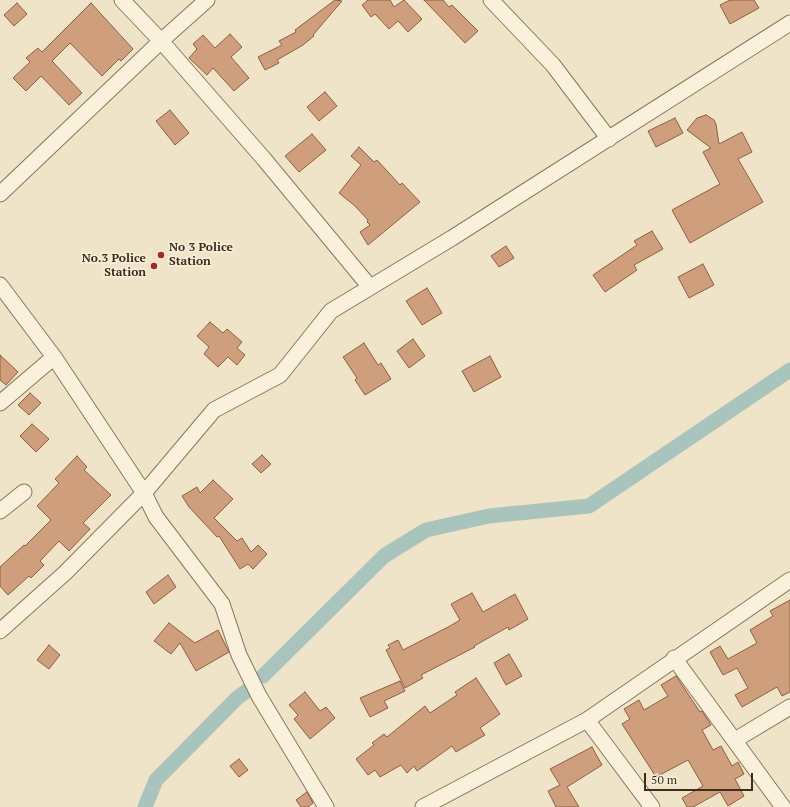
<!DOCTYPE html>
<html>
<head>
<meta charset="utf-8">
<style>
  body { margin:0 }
  #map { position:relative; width:790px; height:807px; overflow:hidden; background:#f0e4c8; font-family:"PT Serif",serif }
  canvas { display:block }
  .scale { position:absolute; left:644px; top:773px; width:109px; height:18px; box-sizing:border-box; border:2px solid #3d2e20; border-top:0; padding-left:5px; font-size:12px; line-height:14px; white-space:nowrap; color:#3d2e20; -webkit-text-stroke:3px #f7eed8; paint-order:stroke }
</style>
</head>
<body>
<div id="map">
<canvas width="790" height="807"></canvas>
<div class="scale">50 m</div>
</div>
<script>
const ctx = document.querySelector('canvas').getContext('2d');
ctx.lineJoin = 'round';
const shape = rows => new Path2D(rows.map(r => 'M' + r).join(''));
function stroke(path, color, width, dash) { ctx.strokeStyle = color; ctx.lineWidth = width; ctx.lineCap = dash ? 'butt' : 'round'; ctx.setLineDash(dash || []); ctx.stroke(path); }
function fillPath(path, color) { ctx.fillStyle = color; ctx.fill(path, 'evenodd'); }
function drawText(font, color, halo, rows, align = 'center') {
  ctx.font = font + ' "PT Serif",serif'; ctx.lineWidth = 3.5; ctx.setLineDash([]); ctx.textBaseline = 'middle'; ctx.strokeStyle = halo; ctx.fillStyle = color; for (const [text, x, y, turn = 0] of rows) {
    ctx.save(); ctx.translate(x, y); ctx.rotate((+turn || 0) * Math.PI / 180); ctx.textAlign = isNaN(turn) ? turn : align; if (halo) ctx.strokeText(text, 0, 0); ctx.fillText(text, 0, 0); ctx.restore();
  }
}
const canal = shape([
  [263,676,384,556,426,530,489,516,589,506,790,370],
  [145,807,156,780,237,698,248,690]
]);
const building = shape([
  [335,0,342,1,313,35,314,36,303,45,277,60,279,63,265,70,258,57,282,45,279,41,296,32,295,30,335,0],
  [368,0,390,0,394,7,404,0,422,19,408,32,398,21,389,29,375,14,371,17,362,5,368,0],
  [424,0,443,0,449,7,452,5,478,31,465,43,424,0],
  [730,0,754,0,759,8,730,24,720,5,730,0],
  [17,3,27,14,14,26,4,15,17,3],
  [91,3,133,49,121,61,119,59,102,76,70,43,52,61,82,93,69,105,41,76,26,91,13,78,30,62,26,58,38,48,42,52,91,3],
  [230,34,242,47,231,57,249,78,234,91,213,68,207,75,189,58,197,49,193,44,203,35,215,48,230,34],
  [325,92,337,106,319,121,307,107,325,92],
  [170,110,189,133,175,145,156,121,170,110],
  [706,115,714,120,716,124,719,144,742,132,752,152,738,159,763,202,690,243,672,210,720,184,703,152,711,148,687,130,697,118,706,115],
  [675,118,683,133,656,147,648,131,675,118],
  [312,134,326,150,299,172,285,156,312,134],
  [359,147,374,162,377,160,400,185,402,183,420,202,368,245,360,232,370,225,367,222,368,220,355,206,339,193,361,165,351,156,359,147],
  [652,231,663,249,634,265,637,270,605,292,593,275,637,245,634,241,652,231],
  [506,246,514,258,499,267,491,256,506,246],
  [703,264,714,285,689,298,678,277,703,264],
  [427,288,442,313,422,325,406,301,427,288],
  [210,322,223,333,227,329,242,342,237,348,245,355,237,365,228,357,218,367,204,354,209,347,197,336,210,322],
  [413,339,425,356,409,368,397,351,413,339],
  [364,343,378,365,381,363,391,379,365,395,355,380,357,378,343,357,364,343],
  [0,355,18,372,6,385,0,380,0,355],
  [490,356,501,377,474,392,462,371,490,356],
  [30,393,41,403,29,415,18,405,30,393],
  [32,424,49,439,36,452,20,436,32,424],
  [262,455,271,464,261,473,252,464,262,455],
  [77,456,87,467,84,470,111,495,83,523,90,529,69,551,59,541,40,561,44,565,31,578,29,576,8,595,0,586,0,567,24,545,25,546,51,520,37,506,59,483,55,479,77,456],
  [213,480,233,499,214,518,237,541,242,538,251,552,258,545,267,554,253,569,248,564,240,569,219,536,217,537,189,507,182,496,197,487,200,493,213,480],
  [168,575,176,587,154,604,146,592,168,575],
  [472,593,483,612,515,594,528,619,509,630,508,627,474,646,475,647,421,675,423,678,405,688,386,650,390,648,388,645,398,640,403,650,450,626,460,620,451,604,472,593],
  [790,600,790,692,782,696,777,687,742,707,735,695,748,688,737,668,723,675,710,652,720,646,728,659,757,643,750,630,773,616,770,611,790,600],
  [169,623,195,643,218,630,229,652,196,671,180,643,171,654,154,641,169,623],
  [49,645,60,655,49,669,37,660,49,645],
  [509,654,522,676,506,685,494,663,509,654],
  [676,676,700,712,702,711,711,725,702,730,713,750,721,746,732,766,738,762,744,774,735,779,744,796,728,806,720,792,693,807,687,807,682,798,703,786,688,760,656,777,622,724,630,719,624,709,639,700,644,710,668,696,661,685,676,676],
  [476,678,500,714,480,728,485,735,456,752,452,746,417,771,414,766,407,773,401,765,380,777,375,770,368,775,356,759,374,745,372,743,384,734,387,737,425,706,430,713,457,695,455,692,476,678],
  [400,681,405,691,384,701,388,708,370,717,360,698,400,681],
  [305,692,320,711,326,707,335,718,310,739,294,719,298,715,289,705,305,692],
  [592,747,602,765,567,787,579,807,556,807,548,791,560,785,550,769,592,747],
  [239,759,248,770,239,777,230,766,239,759],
  [307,792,313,803,308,807,301,807,296,800,307,792]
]);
const street = shape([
  [122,0,161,41,264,159,370,287],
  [491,0,553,65,609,139],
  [0,194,161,41,207,0],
  [0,285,54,357,144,493,156,517,222,604,239,655,259,696,326,807],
  [0,403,54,357],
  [0,511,24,492],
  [0,631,65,573,144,493,214,410,280,375,331,311,452,238,790,23],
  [674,658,783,807],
  [587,720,652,807],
  [735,740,790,707],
  [423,807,587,720,790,580]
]);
const markers = [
  [161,255,4,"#9e2a2b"],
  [154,266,4,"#9e2a2b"]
];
const poiNames = [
  ["No 3 Police",169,248],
  ["Station",169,262],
  ["No.3 Police",146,259,"right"],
  ["Station",146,273,"right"]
];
stroke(canal, '#a9c4bc', 15);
fillPath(building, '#cf9f7d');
stroke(building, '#8d5f41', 1);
stroke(street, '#8d765c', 17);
stroke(street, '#faf1dc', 15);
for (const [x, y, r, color] of markers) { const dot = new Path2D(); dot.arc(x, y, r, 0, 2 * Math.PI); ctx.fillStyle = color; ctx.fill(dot); stroke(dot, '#f7eed8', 1.5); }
drawText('bold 12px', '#3d2e20', '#f7eed8', poiNames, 'left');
</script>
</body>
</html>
